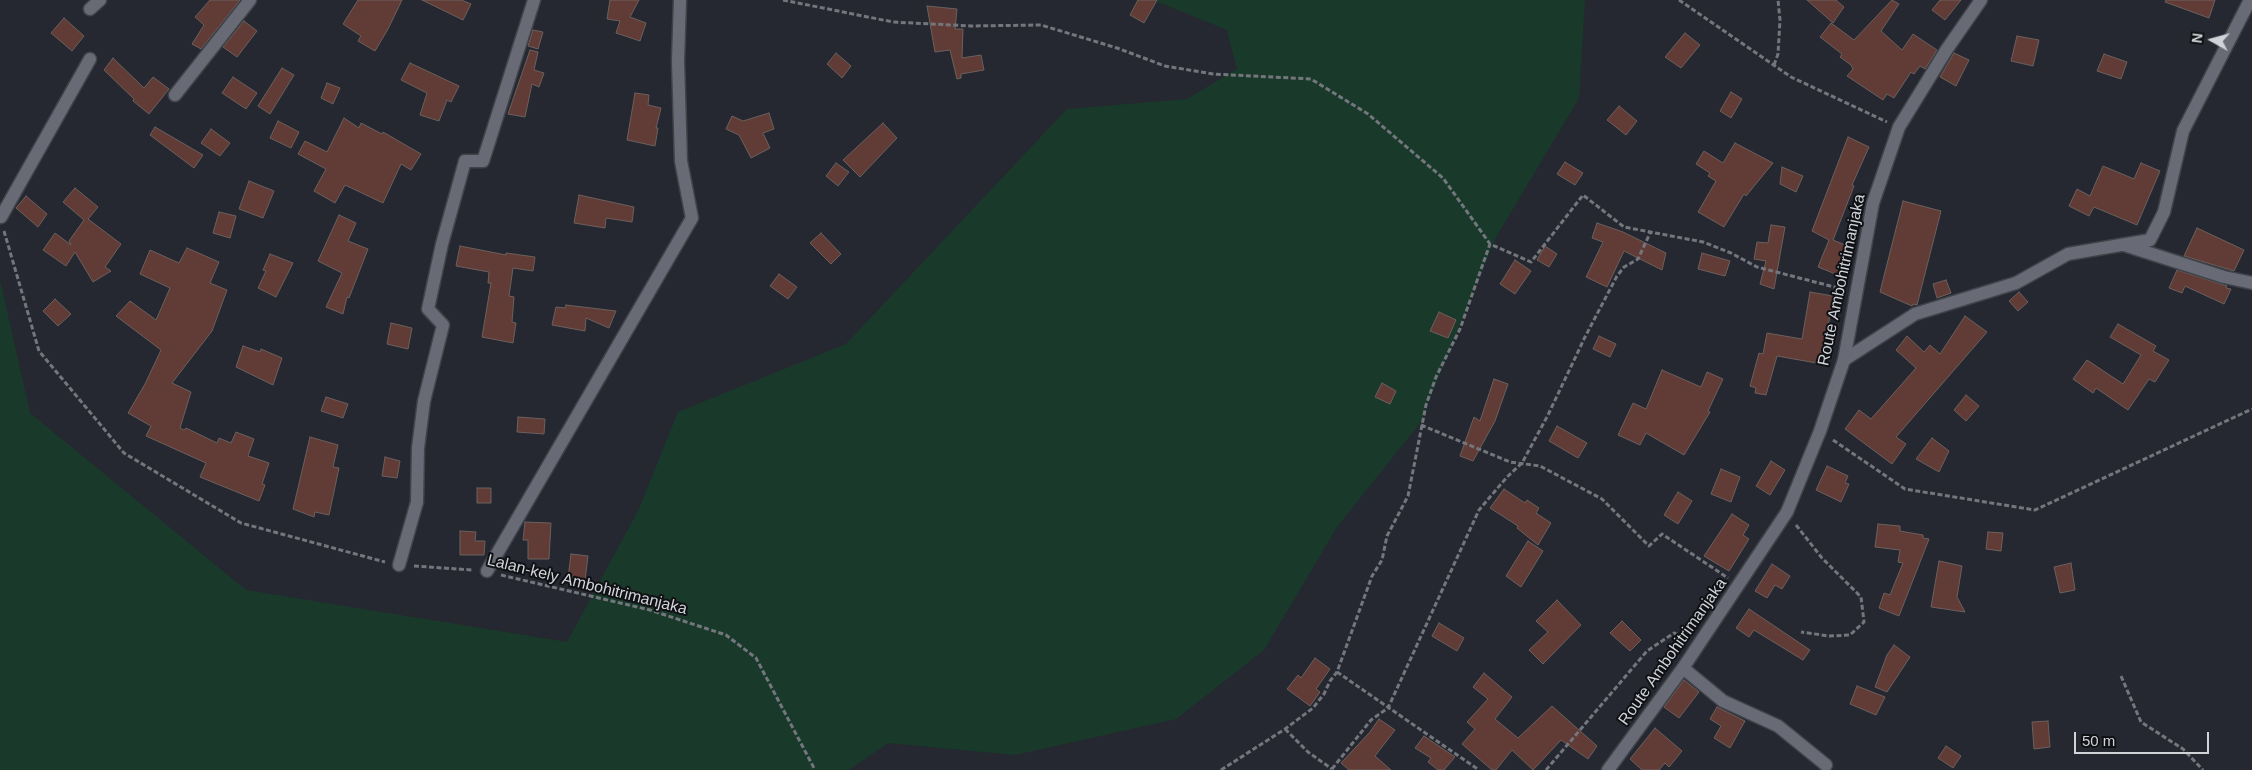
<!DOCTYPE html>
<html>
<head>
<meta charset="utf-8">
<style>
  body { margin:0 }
  #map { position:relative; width:2252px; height:770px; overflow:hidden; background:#252830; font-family:Arial,sans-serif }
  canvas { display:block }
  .north { position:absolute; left:2187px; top:15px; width:50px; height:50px; -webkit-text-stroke:4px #0f1114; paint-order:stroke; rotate:277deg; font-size:14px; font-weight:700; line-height:20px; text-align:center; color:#d1d3d9 }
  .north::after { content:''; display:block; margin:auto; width:18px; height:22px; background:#d1d3d9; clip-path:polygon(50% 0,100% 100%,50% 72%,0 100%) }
  .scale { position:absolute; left:2074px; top:732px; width:135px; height:22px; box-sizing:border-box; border:2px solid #d1d3d9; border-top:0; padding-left:6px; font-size:15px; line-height:18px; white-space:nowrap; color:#d1d3d9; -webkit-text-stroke:4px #0f1114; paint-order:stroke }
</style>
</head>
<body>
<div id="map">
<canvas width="2252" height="770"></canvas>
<div class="north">N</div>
<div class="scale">50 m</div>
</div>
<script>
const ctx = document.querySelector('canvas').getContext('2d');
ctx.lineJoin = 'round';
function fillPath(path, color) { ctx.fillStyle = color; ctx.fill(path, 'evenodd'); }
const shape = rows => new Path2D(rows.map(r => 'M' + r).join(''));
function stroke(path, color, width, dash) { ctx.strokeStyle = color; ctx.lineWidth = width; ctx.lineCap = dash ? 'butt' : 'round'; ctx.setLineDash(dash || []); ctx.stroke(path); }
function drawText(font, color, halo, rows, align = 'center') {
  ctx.font = font + ' Arial,sans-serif'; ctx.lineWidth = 4; ctx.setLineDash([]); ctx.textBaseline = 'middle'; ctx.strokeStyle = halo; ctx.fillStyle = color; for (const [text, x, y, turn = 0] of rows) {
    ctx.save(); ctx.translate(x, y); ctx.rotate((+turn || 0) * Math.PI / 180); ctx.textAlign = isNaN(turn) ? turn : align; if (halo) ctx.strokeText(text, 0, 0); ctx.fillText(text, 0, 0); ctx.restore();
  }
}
const green = shape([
  [1153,0,1585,0,1579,98,1495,239,1420,423,1337,527,1264,650,1176,719,1015,755,888,743,849,770,0,770,0,280,30,413,246,590,567,642,639,509,678,412,846,344,1067,109,1187,99,1237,69,1227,30]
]);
const building = shape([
  [210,0,240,0,201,49,192,44,204,25,195,17,210,0],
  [358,0,402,0,388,29,375,51,358,41,361,36,343,24,358,0],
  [422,0,461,0,471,4,463,20,422,0],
  [610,0,639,0,630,17,646,23,640,41,616,33,620,21,607,19,610,0],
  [1138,0,1157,0,1144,23,1130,15,1138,0],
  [1807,0,1836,0,1844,7,1833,23,1807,0],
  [1892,0,1899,4,1881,31,1902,50,1913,34,1937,50,1925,69,1920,66,1914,74,1911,72,1894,98,1887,94,1883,100,1847,76,1853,69,1851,65,1840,57,1842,54,1820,37,1831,23,1854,40,1892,0],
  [1940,0,1961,0,1945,20,1932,10,1940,0],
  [2166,0,2215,0,2209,18,2165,2,2166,0],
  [927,6,957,9,955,29,963,29,962,58,981,55,984,70,961,74,961,78,957,79,950,50,935,52,927,6],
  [64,18,84,36,72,51,51,33,64,18],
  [244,21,257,31,237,57,223,47,244,21],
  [533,30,543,32,538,49,528,46,533,30],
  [1685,33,1700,45,1681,68,1665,57,1685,33],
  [2017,36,2039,40,2033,66,2011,61,2017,36],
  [530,50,538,52,534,70,544,73,539,87,532,84,525,117,508,114,530,50],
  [836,53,851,66,842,78,827,64,836,53],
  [1954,53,1969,60,1956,86,1940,77,1954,53],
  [2104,54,2127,62,2121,79,2097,71,2104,54],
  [113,58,144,88,153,77,169,89,149,114,133,101,134,99,104,70,113,58],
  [410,63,459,86,451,102,447,100,439,121,420,115,427,93,401,80,410,63],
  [282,68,294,75,270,114,258,106,282,68],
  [233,77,257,93,246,109,222,93,233,77],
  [327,83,340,88,333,104,321,98,327,83],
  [1731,92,1742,99,1731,118,1720,111,1731,92],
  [635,93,649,95,648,105,661,108,656,128,658,128,655,146,627,140,635,93],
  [1619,106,1637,121,1626,135,1607,120,1619,106],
  [769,113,774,129,763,133,770,148,751,158,739,135,726,129,732,116,743,121,769,113],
  [344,118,359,128,361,123,382,134,383,132,421,154,411,170,401,164,383,203,345,185,335,203,314,191,326,169,298,154,305,141,327,152,344,118],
  [278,121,299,132,291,148,270,138,278,121],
  [883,123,897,138,860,177,843,160,883,123],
  [155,127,203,155,194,168,150,135,155,127],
  [211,129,230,143,220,156,201,143,211,129],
  [1848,137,1869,147,1852,185,1854,186,1833,240,1850,247,1838,275,1818,267,1829,240,1812,231,1848,137],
  [1735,143,1773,163,1746,196,1744,194,1724,227,1698,212,1716,181,1708,176,1710,173,1696,164,1704,151,1723,163,1735,143],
  [1565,162,1583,173,1575,185,1557,174,1565,162],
  [836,163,849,172,838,186,826,176,836,163],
  [2141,163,2160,171,2137,225,2094,207,2089,216,2069,206,2077,189,2090,196,2103,166,2134,179,2141,163],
  [1782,167,1803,176,1796,192,1780,184,1782,167],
  [249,181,274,191,263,218,239,209,249,181],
  [75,188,98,207,88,219,121,244,105,267,111,271,93,282,75,252,66,266,43,250,55,233,71,245,69,241,84,220,63,202,75,188],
  [579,195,634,207,632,222,606,218,605,228,574,223,579,195],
  [26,196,47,214,38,227,16,208,26,196],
  [1903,201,1941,211,1917,305,1913,304,1912,306,1880,292,1903,201],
  [219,212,236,216,230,238,213,233,219,212],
  [339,215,356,223,348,241,368,249,349,298,347,297,343,314,326,307,342,273,318,261,339,215],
  [1597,223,1623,232,1666,253,1662,270,1624,251,1607,287,1586,277,1603,242,1592,238,1597,223],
  [1771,225,1785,227,1774,289,1760,284,1766,261,1754,259,1757,242,1768,243,1771,225],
  [2197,228,2244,250,2234,271,2184,256,2197,228],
  [821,233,841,254,831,264,810,243,821,233],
  [460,246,506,255,506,253,535,257,533,271,513,268,509,296,514,297,512,322,516,323,513,343,482,337,491,283,488,283,489,272,456,266,460,246],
  [1545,246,1557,254,1549,267,1537,260,1545,246],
  [187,248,219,262,210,283,227,290,212,331,172,383,191,392,180,428,184,430,186,428,217,443,219,438,231,443,236,432,254,439,248,456,269,463,262,484,265,485,259,501,200,477,206,463,146,436,151,426,128,413,145,384,161,350,116,316,130,301,156,320,170,288,140,274,150,250,179,263,187,248],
  [1702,253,1730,261,1725,276,1698,269,1702,253],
  [270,254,293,263,276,297,258,288,266,271,263,270,270,254],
  [1515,260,1531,271,1515,294,1500,284,1515,260],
  [2177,270,2227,286,2226,288,2231,289,2224,304,2185,286,2182,293,2169,288,2177,270],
  [779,274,797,287,788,299,770,286,779,274],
  [1946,280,1951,293,1937,298,1933,284,1946,280],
  [1810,292,1833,296,1822,364,1777,356,1766,395,1755,393,1756,388,1750,386,1759,353,1763,354,1767,333,1802,339,1810,292],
  [2019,292,2028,302,2018,311,2009,301,2019,292],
  [55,299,71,314,58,326,43,311,55,299],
  [566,305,616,311,609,328,586,318,585,331,552,325,556,307,565,308,566,305],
  [1439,312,1456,320,1448,338,1430,331,1439,312],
  [1965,316,1987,332,1896,437,1906,444,1892,464,1845,429,1859,410,1871,419,1916,368,1896,350,1907,336,1924,352,1930,345,1940,354,1965,316],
  [391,323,412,328,408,349,387,344,391,323],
  [2118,324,2156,346,2153,351,2169,360,2155,382,2149,379,2128,410,2096,388,2093,393,2073,379,2087,360,2123,384,2141,355,2110,337,2118,324],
  [1599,336,1616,344,1610,357,1593,349,1599,336],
  [243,346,260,352,261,349,282,358,273,385,236,367,243,346],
  [1662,370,1701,387,1707,372,1723,379,1708,411,1710,412,1684,455,1646,433,1640,445,1618,435,1633,403,1646,409,1662,370],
  [1494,379,1508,384,1495,421,1473,461,1460,456,1474,417,1480,421,1494,379],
  [1382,383,1396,391,1390,404,1375,397,1382,383],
  [1966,395,1979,406,1966,421,1954,410,1966,395],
  [326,397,348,404,343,418,321,411,326,397],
  [518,417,545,419,544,434,517,432,518,417],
  [1557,426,1587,443,1578,458,1549,441,1557,426],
  [310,437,338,445,333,467,339,468,329,515,315,512,314,517,293,509,310,437],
  [1932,438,1949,451,1939,472,1916,459,1932,438],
  [385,457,400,461,397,478,382,476,385,457],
  [1771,461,1785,470,1770,495,1756,486,1771,461],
  [1827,466,1848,476,1845,483,1849,484,1841,502,1816,490,1827,466],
  [1721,469,1740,477,1731,502,1711,494,1721,469],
  [477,488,491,488,491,503,477,503,477,488],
  [1504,489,1525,503,1527,500,1539,508,1536,513,1551,523,1538,545,1517,528,1518,526,1490,508,1504,489],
  [1678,492,1692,501,1678,524,1664,515,1678,492],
  [1732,514,1749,525,1743,535,1749,539,1729,571,1704,556,1732,514],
  [525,522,551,523,549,559,528,559,528,540,523,540,525,522],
  [1878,524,1900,526,1900,531,1923,535,1923,538,1929,539,1899,616,1879,608,1884,593,1890,595,1903,563,1898,562,1900,550,1875,547,1878,524],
  [460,531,476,532,475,541,485,541,484,555,460,555,460,531],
  [1988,532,2003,533,2001,551,1986,549,1988,532],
  [1528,541,1543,551,1521,587,1506,576,1528,541],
  [571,554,588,556,585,580,568,578,571,554],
  [1939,561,1962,566,1957,597,1965,612,1931,607,1939,561],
  [2071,563,2075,590,2060,593,2054,567,2071,563],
  [1772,564,1790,576,1782,589,1775,585,1767,598,1755,591,1772,564],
  [1557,600,1581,625,1543,664,1529,650,1548,632,1536,621,1557,600],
  [1749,609,1810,650,1803,660,1754,630,1749,637,1736,628,1749,609],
  [1622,621,1641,640,1630,651,1610,633,1622,621],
  [1439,623,1464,638,1457,651,1432,636,1439,623],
  [1894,645,1910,657,1887,692,1875,687,1887,655,1894,645],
  [1315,658,1330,669,1316,689,1320,692,1310,706,1287,689,1298,675,1301,678,1315,658],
  [1484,673,1512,697,1495,719,1518,738,1552,706,1597,746,1588,759,1561,740,1533,770,1512,750,1496,770,1492,770,1462,744,1475,729,1467,722,1488,699,1473,687,1484,673],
  [1684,680,1699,692,1679,718,1664,707,1684,680],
  [1857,686,1885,697,1876,715,1850,704,1857,686],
  [1717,707,1745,721,1730,748,1714,738,1721,726,1710,719,1717,707],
  [1379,719,1395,730,1375,756,1391,770,1349,770,1341,763,1370,732,1379,719],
  [2048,721,2050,747,2034,749,2032,722,2048,721],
  [1655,728,1682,751,1669,767,1665,763,1659,770,1642,770,1630,759,1655,728],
  [1424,736,1455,757,1444,770,1438,770,1428,762,1431,758,1415,748,1424,736],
  [1946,746,1961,756,1953,768,1938,758,1946,746]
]);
const path = shape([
  [783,0,893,22,971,26,1041,25,1117,48,1165,66,1213,74,1311,79,1368,114,1443,178,1490,244,1531,262,1583,195,1624,227,1703,242,1731,253,1757,267,1842,289],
  [1679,0,1791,77,1887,122],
  [1774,65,1778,54,1780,20,1778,0],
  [4,231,39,351,124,453,241,523,385,562],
  [1421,425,1510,462,1540,466,1602,499,1649,546,1662,534,1728,578],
  [1833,440,1905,489,2035,510,2252,409],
  [1796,525,1822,558,1861,597,1864,622,1850,635,1829,636,1801,632],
  [414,566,472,570],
  [501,575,650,610,726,635,756,658,815,770],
  [1337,672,1479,770],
  [2121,676,2141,722,2183,749,2203,770],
  [1285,729,1308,752,1332,769],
  [1332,769,1371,720,1388,708,1479,510,1507,477,1522,463,1548,415,1585,337,1617,276,1624,267,1638,259,1651,231],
  [1221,770,1285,729,1313,708,1324,694,1330,681,1337,672,1372,576,1382,560,1387,536,1408,496,1426,405,1436,377,1460,329,1490,244],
  [1546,770,1647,651,1674,633,1686,638]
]);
const minor = shape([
  [90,9,100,0],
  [175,95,250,0],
  [1,217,90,59],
  [2124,245,2224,277,2252,283],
  [1844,360,1915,314,2016,283,2068,254,2150,240,2164,212,2183,131,2250,0],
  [399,565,417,502,418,448,424,401,443,325,428,309,442,244,465,161,483,161,534,0],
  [487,571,692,218,681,161,678,61,680,0],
  [1683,668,1723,701,1778,726,1826,765]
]);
const tertiary = shape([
  [1608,770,1683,668,1787,512,1820,431,1844,360,1873,203,1899,127,1947,49,1981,0]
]);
const streetNames = [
  ["Route Ambohitrimanjaka",1842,280,-78],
  ["Lalan-kely Ambohitrimanjaka",587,585,14],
  ["Route Ambohitrimanjaka",1673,652,-55]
];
fillPath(green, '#193a2a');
fillPath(building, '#613c36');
stroke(building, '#6c605e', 1);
stroke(minor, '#41434a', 15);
stroke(tertiary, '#41434a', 15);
stroke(path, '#74767d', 3, [5, 2.5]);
stroke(minor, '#686b75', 12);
stroke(tertiary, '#686b75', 12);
drawText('16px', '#d1d3d9', '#0f1114', streetNames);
</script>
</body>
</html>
